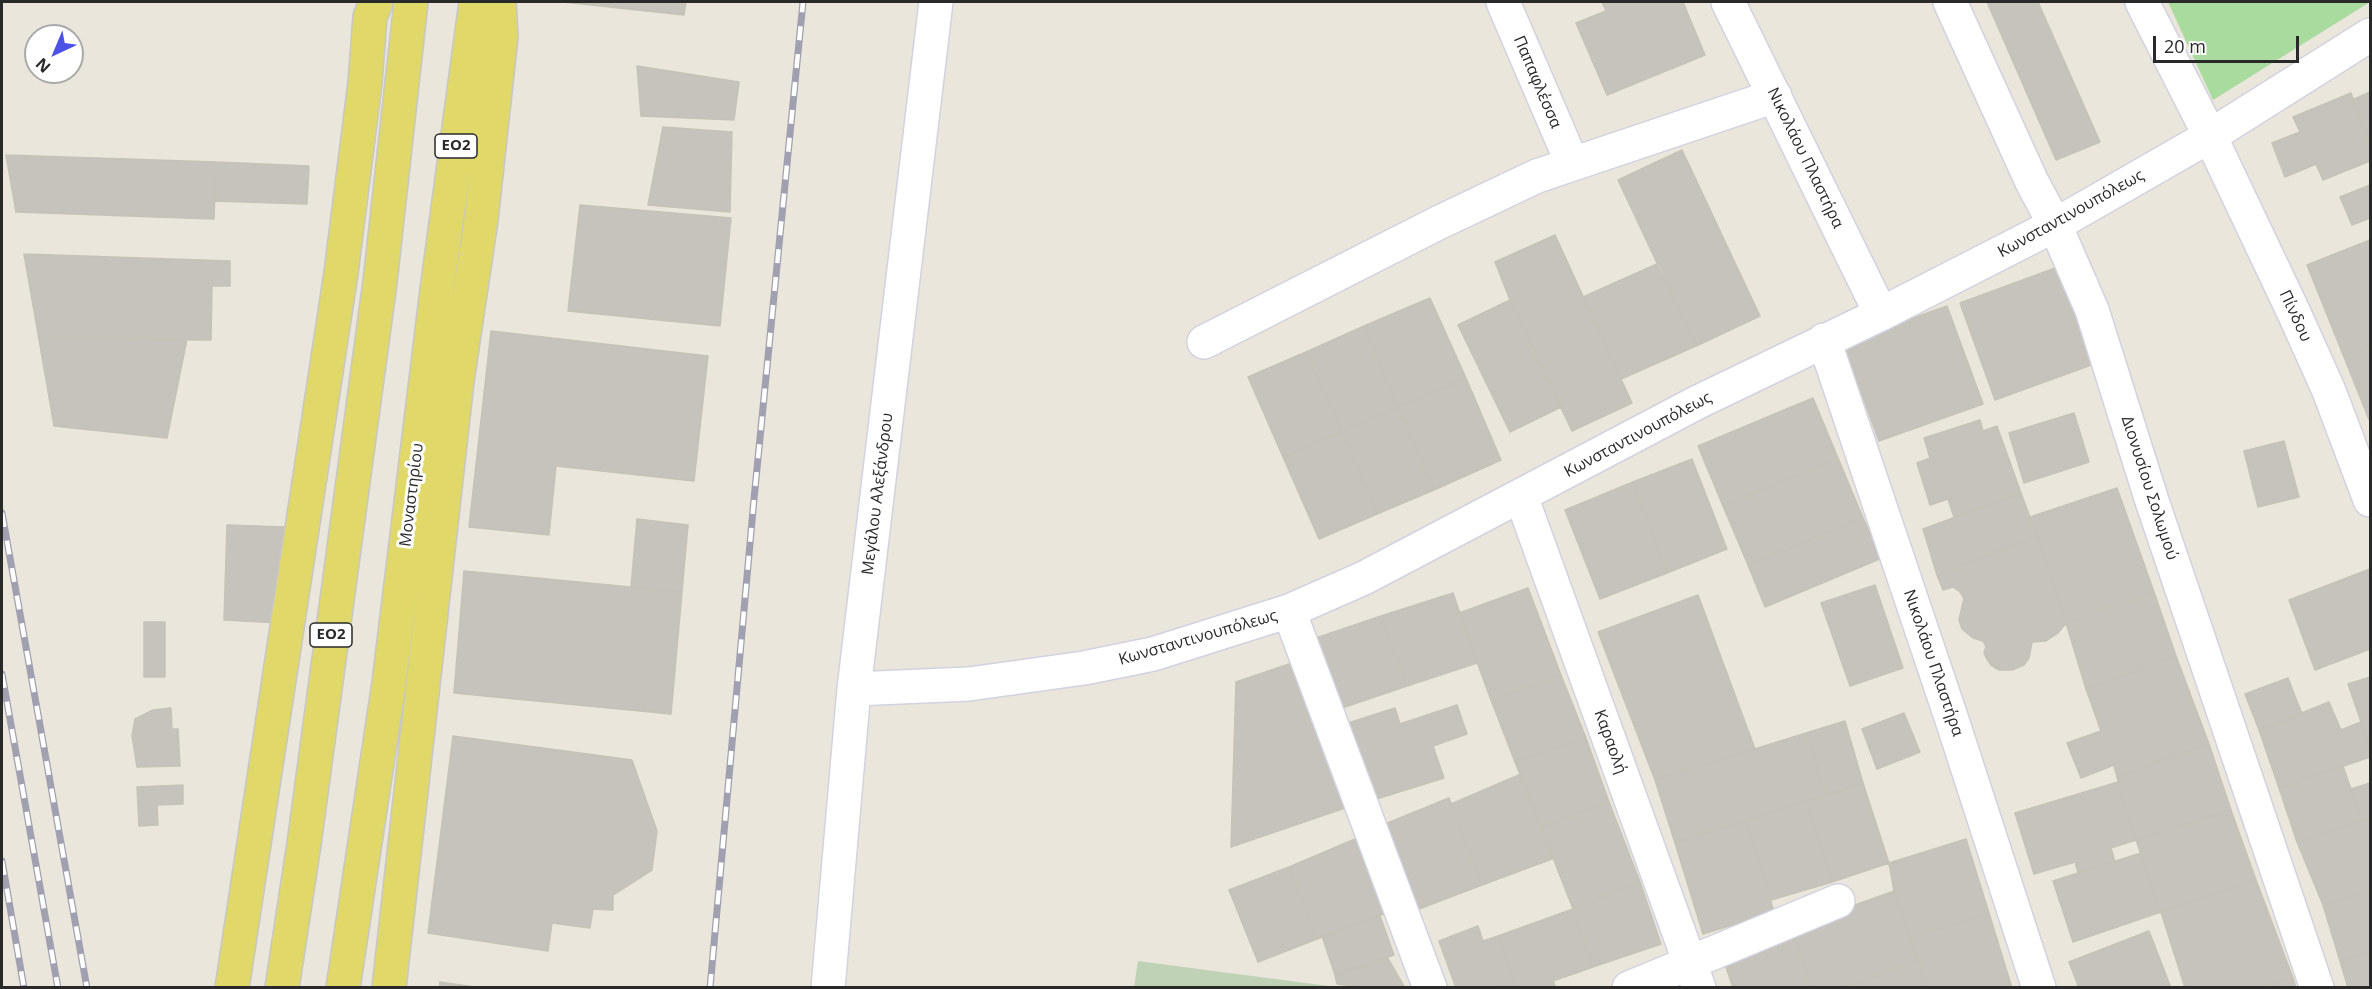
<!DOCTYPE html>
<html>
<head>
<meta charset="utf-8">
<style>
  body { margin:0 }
  #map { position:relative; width:2372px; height:989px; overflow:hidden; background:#eae6dc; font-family:"Open Sans",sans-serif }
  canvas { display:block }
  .frame { position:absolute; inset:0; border:3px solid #292929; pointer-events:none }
  .north { position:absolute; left:24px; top:24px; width:60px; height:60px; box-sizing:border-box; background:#fff; border:2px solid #a9a9a9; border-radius:50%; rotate:224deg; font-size:16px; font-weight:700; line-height:24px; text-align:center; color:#292929 }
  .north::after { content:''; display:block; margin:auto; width:21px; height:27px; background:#4d52e6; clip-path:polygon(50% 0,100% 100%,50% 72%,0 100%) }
  .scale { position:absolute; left:2153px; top:36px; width:146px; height:27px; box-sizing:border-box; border:3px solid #292929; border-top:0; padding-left:8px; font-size:18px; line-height:21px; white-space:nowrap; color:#292929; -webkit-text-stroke:4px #fff; paint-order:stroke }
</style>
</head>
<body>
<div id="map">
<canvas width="2372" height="989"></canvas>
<div class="frame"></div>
<div class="north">N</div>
<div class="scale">20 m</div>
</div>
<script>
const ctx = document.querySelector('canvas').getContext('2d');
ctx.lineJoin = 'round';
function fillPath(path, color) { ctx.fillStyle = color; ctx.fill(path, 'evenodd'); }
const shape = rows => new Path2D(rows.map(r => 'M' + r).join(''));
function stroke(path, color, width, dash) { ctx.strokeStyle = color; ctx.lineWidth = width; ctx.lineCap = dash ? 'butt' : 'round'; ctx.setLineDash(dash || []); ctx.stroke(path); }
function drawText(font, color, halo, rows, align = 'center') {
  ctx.font = font + ' "Open Sans",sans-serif'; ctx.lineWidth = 6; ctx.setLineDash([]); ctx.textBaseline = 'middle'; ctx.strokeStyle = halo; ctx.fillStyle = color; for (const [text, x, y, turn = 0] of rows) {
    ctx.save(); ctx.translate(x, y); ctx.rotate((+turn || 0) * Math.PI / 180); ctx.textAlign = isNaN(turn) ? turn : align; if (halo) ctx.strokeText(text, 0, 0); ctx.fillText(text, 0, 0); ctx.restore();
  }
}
const green = shape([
  [2168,2,2370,2,2213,100]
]);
const cemetery = shape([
  [1138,961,1229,973,1337,987,1134,987]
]);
const building = shape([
  [563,2,686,2,684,15,563,2],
  [1602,2,1683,2,1705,55,1607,95,1576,23,1606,11,1602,2],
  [1987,2,2038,2,2100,142,2056,160,1987,2],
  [637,66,739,82,734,120,641,116,637,66],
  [2370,92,2370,144,2352,100,2370,92],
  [2351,93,2370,144,2370,161,2323,180,2316,164,2285,177,2272,143,2300,132,2293,117,2351,93],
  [663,127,732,132,730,212,648,205,663,127],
  [1682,150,1760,316,1696,346,1618,180,1682,150],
  [6,155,216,162,214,219,16,212,6,155],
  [216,162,309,166,307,204,214,201,216,162],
  [2370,185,2370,218,2352,225,2340,197,2370,185],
  [580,205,731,218,720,326,568,311,580,205],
  [1555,235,1632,403,1572,431,1510,300,1495,262,1555,235],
  [2370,240,2370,346,2344,357,2307,265,2370,240],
  [24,254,230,261,230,286,212,286,211,340,39,339,24,254],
  [1659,263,1696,346,1621,379,1583,297,1659,263],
  [2058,267,2094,364,1995,400,1960,303,2058,267],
  [1430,298,1466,378,1398,407,1364,326,1430,298],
  [1510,300,1561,407,1510,432,1458,325,1510,300],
  [1947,306,1983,404,1879,441,1843,343,1947,306],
  [1364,326,1398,407,1342,431,1306,352,1364,326],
  [491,331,708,356,694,481,556,466,549,535,469,527,491,331],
  [39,339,187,339,167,438,54,426,39,339],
  [2370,346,2370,422,2344,357,2370,346],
  [1306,352,1342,431,1283,457,1248,377,1306,352],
  [1466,378,1501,460,1434,490,1398,407,1466,378],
  [1813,398,1838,458,1723,506,1698,446,1813,398],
  [1398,407,1434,490,1377,514,1342,431,1398,407],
  [2074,413,2089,462,2024,483,2009,433,2074,413],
  [1980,420,1983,431,1997,426,2021,493,1954,517,1948,499,1930,505,1917,463,1930,458,1924,438,1980,420],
  [1342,431,1377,514,1319,539,1283,457,1342,431],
  [2284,441,2299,497,2258,507,2244,451,2284,441],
  [1838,458,1863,518,1748,565,1723,506,1838,458],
  [1692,459,1727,549,1667,573,1633,482,1692,459],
  [1633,482,1667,573,1600,599,1565,510,1633,482],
  [2117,488,2154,592,2066,623,2030,517,2117,488],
  [2021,493,2037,536,1937,575,1923,529,2021,493],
  [1863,518,1882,558,1765,607,1748,565,1863,518],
  [637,519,688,525,682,592,631,587,637,519],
  [227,525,284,527,280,623,224,620,227,525],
  [2037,536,2066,623,2058,633,2046,641,2032,642,2029,658,2024,665,2012,670,1999,670,1991,665,1987,659,1984,653,1986,646,1983,641,1973,638,1962,629,1959,620,1964,598,1960,592,1953,587,1943,590,1937,575,2037,536],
  [2370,569,2370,649,2315,670,2289,600,2370,569],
  [464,571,682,592,671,714,454,693,464,571],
  [1875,585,1903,668,1850,686,1821,603,1875,585],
  [1528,588,1561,675,1491,700,1459,613,1528,588],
  [2154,592,2176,656,2086,689,2066,623,2154,592],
  [1453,593,1477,663,1407,686,1381,616,1453,593],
  [1698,595,1755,749,1655,780,1598,632,1698,595],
  [1381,616,1407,686,1339,709,1316,638,1381,616],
  [144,622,165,622,165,677,144,677,144,622],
  [2176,656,2209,744,2117,777,2114,765,2081,778,2067,743,2101,731,2086,689,2176,656],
  [1292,663,1345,808,1231,847,1236,682,1292,663],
  [1561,675,1586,738,1515,762,1491,700,1561,675],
  [2370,677,2370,748,2348,684,2370,677],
  [2288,678,2302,714,2259,730,2245,694,2288,678],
  [2329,702,2341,730,2361,722,2370,748,2370,757,2279,788,2259,730,2329,702],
  [1457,705,1467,734,1433,746,1444,778,1367,802,1342,725,1395,708,1400,724,1457,705],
  [171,708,172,729,178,729,180,766,137,767,132,736,135,719,153,710,171,708],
  [1904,713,1920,752,1877,769,1862,729,1904,713],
  [1845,721,1863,783,1826,795,1806,733,1845,721],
  [1806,733,1826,795,1675,843,1655,780,1806,733],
  [453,736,632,760,657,831,652,870,613,895,613,910,593,909,590,928,552,923,548,951,428,933,453,736],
  [1586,738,1609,802,1541,827,1515,762,1586,738],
  [2209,744,2231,810,2136,840,2117,777,2209,744],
  [2343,766,2362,821,2297,842,2279,788,2343,766],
  [1521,774,1552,859,1482,885,1451,804,1521,774],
  [2118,782,2136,840,2111,848,2115,862,2078,872,2075,862,2034,874,2015,813,2118,782],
  [1863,783,1889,863,1832,882,1807,801,1863,783],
  [2370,783,2370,818,2362,821,2351,789,2370,783],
  [183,785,183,804,157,805,158,825,139,826,137,787,183,785],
  [1449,798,1482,885,1419,909,1385,824,1449,798],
  [1807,801,1832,882,1771,900,1746,820,1807,801],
  [1609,802,1640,882,1573,909,1541,827,1609,802],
  [2231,810,2256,880,2161,912,2136,840,2231,810],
  [2370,818,2370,891,2323,905,2297,842,2370,818],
  [1746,820,1774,912,1703,934,1675,843,1746,820],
  [1355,839,1384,914,1317,939,1289,867,1355,839],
  [1966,839,1989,913,1910,938,1894,891,1889,863,1966,839],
  [2141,853,2161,912,2073,942,2053,881,2141,853],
  [1289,867,1317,939,1258,962,1229,890,1289,867],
  [2256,880,2293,978,2259,988,2185,988,2161,912,2256,880],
  [1640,882,1661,944,1593,967,1573,909,1640,882],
  [1894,891,1919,962,1842,988,1811,988,1791,928,1894,891],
  [2370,891,2370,952,2340,961,2323,905,2370,891],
  [1573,909,1593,967,1553,981,1556,988,1516,988,1498,936,1573,909],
  [1989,913,2012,988,1928,988,1910,938,1989,913],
  [1380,916,1394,955,1335,975,1322,936,1380,916],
  [1478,926,1483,941,1498,936,1515,986,1456,988,1439,941,1478,926],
  [1791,928,1811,988,1733,988,1721,952,1791,928],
  [2149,931,2171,988,2079,988,2069,962,2149,931],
  [2370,952,2370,988,2348,988,2340,961,2370,952],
  [1387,957,1405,988,1369,988,1337,984,1335,975,1387,957],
  [1919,962,1928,988,1842,988,1919,962],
  [2293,978,2296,988,2259,988,2293,978],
  [440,982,482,988,439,988,440,982]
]);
const minor = shape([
  [1503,2,1572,163],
  [1728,2,1881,314],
  [1950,2,2032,182,2055,225,2092,310,2152,501,2317,988],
  [2142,2,2210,136,2294,313,2329,391,2370,500],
  [1824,340,1952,720,2039,988],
  [1204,342,1438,223,1537,176,1775,96],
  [1521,496,1699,988],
  [1289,611,1430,988],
  [854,689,969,684,1084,668,1153,654,1289,611,1364,578,1698,402,1881,314,2055,225,2210,136,2370,35],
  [828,988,854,689,936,2],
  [1629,988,1838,901]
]);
const major = shape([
  [232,988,341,273,365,83,370,17,376,2],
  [282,988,304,844,380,282,411,2],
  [343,988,389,683,437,290,476,2],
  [389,988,457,381,481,220,501,36,499,2]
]);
const rail = shape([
  [2,513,87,988],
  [2,674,58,988],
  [2,861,24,988],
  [710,988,754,499,803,2]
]);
const shields = [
  [456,146,42],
  [331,635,42]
];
const shieldNames = [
  ["ΕΟ2",456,146],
  ["ΕΟ2",331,635]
];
const streetNames = [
  ["Παπαφλέσσα",1537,82,67],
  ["Νικολάου Πλαστήρα",1805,158,64],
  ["Κωνσταντινουπόλεως",2071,214,-29],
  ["Πίνδου",2295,316,65],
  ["Κωνσταντινουπόλεως",1638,435,-28],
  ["Διονυσίου Σολωμού",2149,488,72],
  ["Μεγάλου Αλεξάνδρου",878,494,-83],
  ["Μοναστηρίου",412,495,-83],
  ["Κωνσταντινουπόλεως",1198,638,-16],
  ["Νικολάου Πλαστήρα",1933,663,71],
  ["Καραολή",1610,742,70]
];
fillPath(green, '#aadb9e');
fillPath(cemetery, '#bfd2b5');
fillPath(building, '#c5c3bc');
stroke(building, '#c5c2b6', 1.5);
stroke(minor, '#d2d2e0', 36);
stroke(major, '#c7c7c7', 36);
stroke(minor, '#fff', 33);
stroke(major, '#e1d86a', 33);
stroke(rail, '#a0a0b1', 7);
stroke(rail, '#fff', 4.5, [14]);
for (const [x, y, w] of shields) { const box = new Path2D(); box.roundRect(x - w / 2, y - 12, w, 24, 4.5); ctx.fillStyle = '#fff'; ctx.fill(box); stroke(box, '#292929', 1.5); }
drawText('bold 15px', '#292929', null, shieldNames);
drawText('16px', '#292929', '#fff', streetNames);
</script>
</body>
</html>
